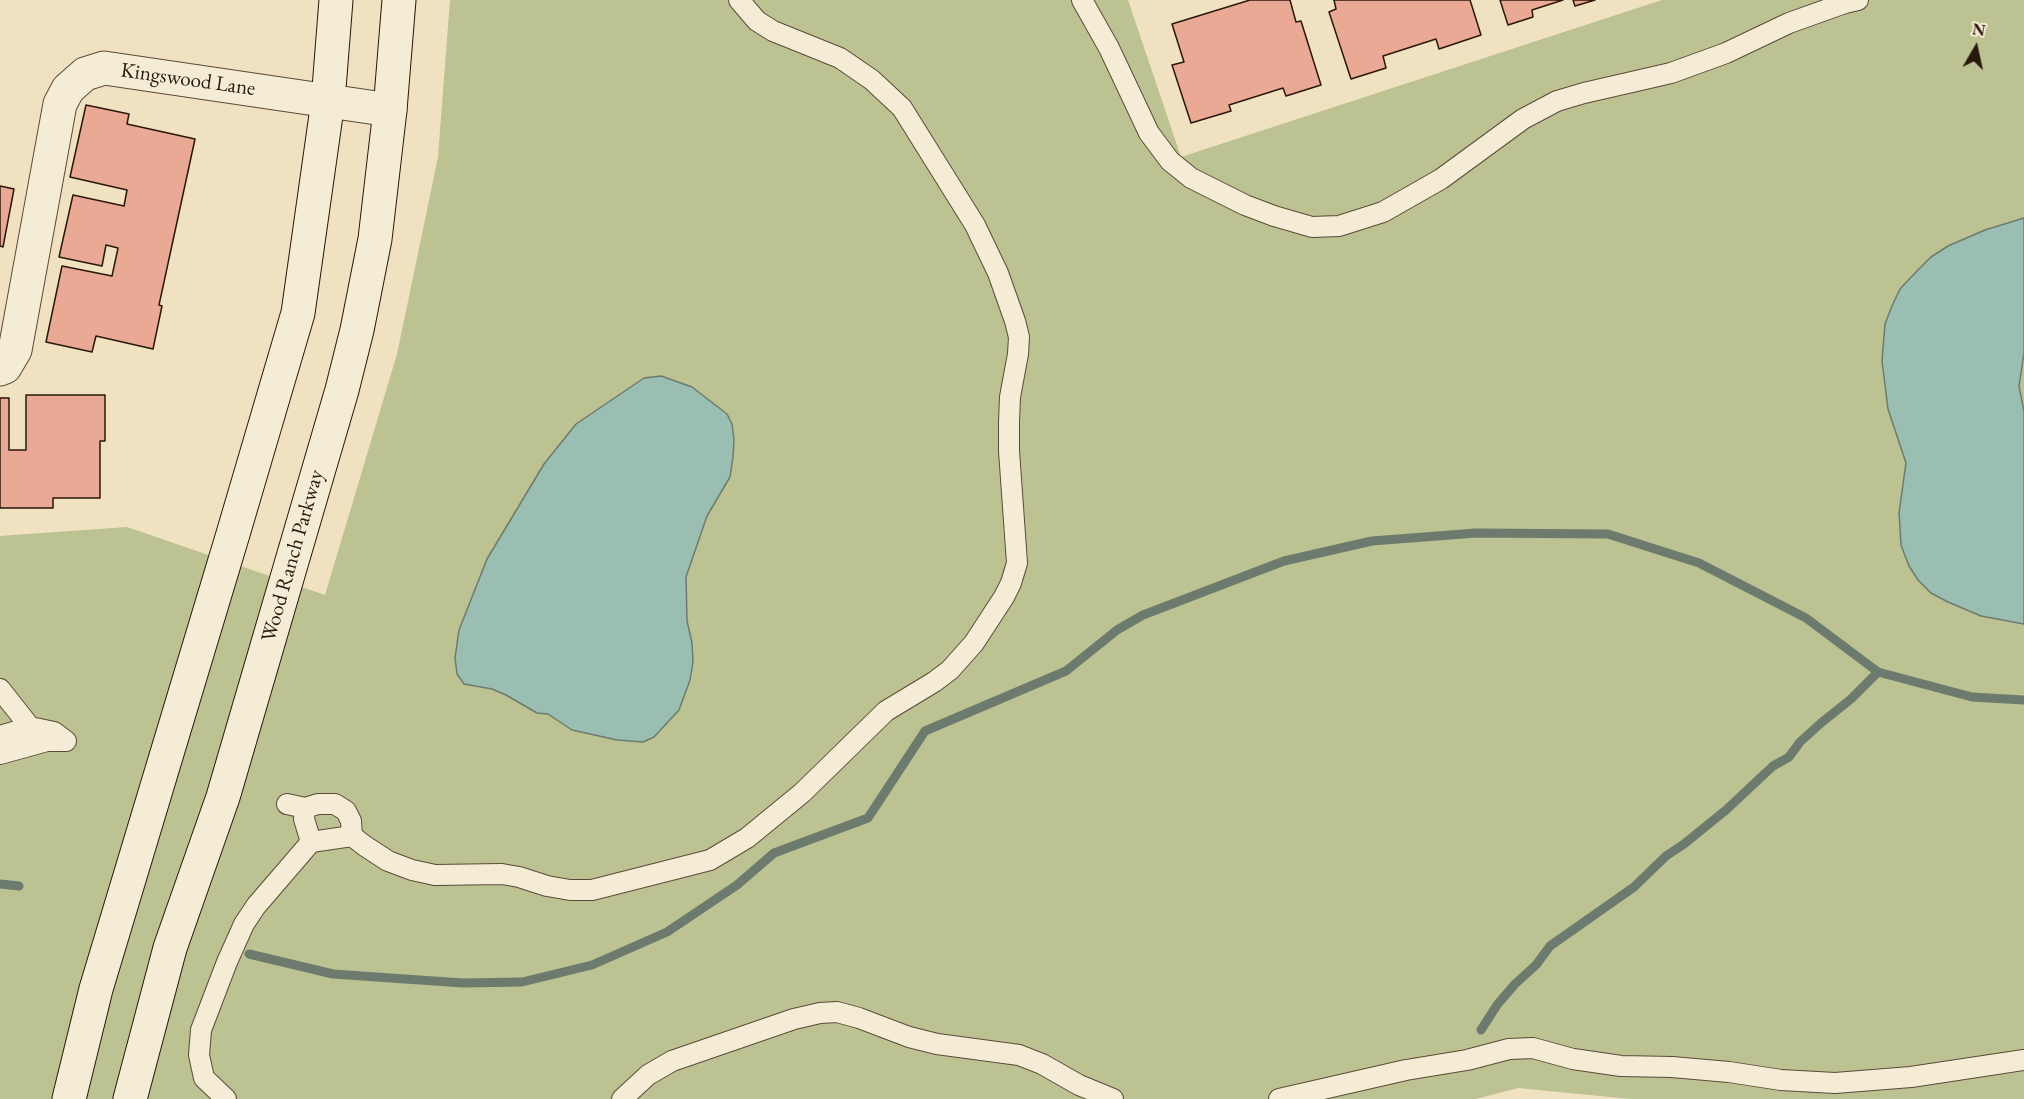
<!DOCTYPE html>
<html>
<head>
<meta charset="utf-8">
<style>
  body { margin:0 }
  #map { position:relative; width:2024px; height:1099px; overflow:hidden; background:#f0e1c0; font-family:"EB Garamond",serif }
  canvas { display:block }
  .north { position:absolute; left:1946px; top:18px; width:60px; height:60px; -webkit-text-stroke:4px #f5ecd6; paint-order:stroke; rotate:9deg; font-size:16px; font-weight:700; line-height:24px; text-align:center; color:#2a170b }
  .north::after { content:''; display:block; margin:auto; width:21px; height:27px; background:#2a170b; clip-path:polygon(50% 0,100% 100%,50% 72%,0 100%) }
</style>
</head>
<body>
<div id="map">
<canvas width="2024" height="1099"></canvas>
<div class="north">N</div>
</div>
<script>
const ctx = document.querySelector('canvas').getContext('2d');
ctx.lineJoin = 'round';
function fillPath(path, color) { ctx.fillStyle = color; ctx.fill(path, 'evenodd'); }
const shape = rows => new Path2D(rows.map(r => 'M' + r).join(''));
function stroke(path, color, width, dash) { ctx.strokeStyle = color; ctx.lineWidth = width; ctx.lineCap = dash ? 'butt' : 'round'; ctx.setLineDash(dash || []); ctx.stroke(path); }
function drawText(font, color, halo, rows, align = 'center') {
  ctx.font = font + ' "EB Garamond",serif'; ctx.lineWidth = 4.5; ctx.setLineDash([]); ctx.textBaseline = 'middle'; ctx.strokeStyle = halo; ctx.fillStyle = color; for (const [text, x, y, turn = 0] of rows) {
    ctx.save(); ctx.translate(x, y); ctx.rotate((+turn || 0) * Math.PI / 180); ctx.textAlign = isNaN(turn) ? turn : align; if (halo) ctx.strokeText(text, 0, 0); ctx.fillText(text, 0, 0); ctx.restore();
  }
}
const green = shape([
  [450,0,1128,0,1181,157,1662,0,2024,0,2024,1099,1631,1099,1518,1088,1476,1099,0,1099,0,536,127,527,325,595,397,354,438,157]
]);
const water = shape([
  [2024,218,2024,353,2019,386,2024,411,2024,624,1981,616,1948,602,1931,593,1918,580,1909,566,1901,545,1900,528,1899,513,1906,463,1888,409,1882,361,1885,324,1892,306,1900,289,1916,272,1931,257,1948,246,1985,230,2024,218],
  [661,376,692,387,727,414,732,424,734,440,733,457,730,477,707,516,686,577,687,621,692,643,693,662,690,680,679,710,654,737,643,742,617,740,572,730,548,714,537,713,506,695,492,689,464,684,457,674,455,658,459,630,487,559,544,464,576,424,644,378,661,376]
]);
const stream = shape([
  [0,884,19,886],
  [249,954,333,974,463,983,522,982,592,965,667,932,737,885,774,853,868,818,925,731,1066,671,1117,630,1143,615,1284,561,1372,541,1476,533,1608,534,1699,563,1806,618,1878,672,1972,697,2024,700],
  [1481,1030,1497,1005,1515,984,1536,965,1550,946,1634,887,1666,856,1684,844,1726,810,1773,766,1789,757,1800,742,1821,723,1851,699,1878,672]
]);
const building = shape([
  [1250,0,1290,0,1296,22,1301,21,1321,85,1286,96,1283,88,1229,105,1231,111,1191,123,1172,65,1184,62,1172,24,1250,0],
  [1334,0,1470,0,1481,35,1439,49,1436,39,1383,56,1386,68,1351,79,1329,12,1336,9,1334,0],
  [1500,0,1563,0,1532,10,1533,17,1508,25,1500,0],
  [1573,0,1595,0,1575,6,1573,0],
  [86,105,129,114,127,124,195,139,159,305,162,306,153,349,96,336,92,352,46,342,62,266,112,276,118,248,106,245,102,266,59,257,73,195,124,206,127,190,70,177,86,105],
  [0,186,14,189,3,247,0,246,0,186],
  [26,395,105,395,105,441,100,441,100,498,53,498,53,508,0,508,0,398,9,398,9,450,26,450,26,395]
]);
const service = shape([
  [1082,0,1109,48,1149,133,1170,161,1191,178,1245,205,1274,216,1312,227,1339,226,1383,212,1441,179,1523,119,1557,101,1584,93,1671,73,1726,53,1789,23,1845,3,1858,0],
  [0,689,30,727],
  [0,736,30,727,54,732,66,741],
  [0,754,47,741,66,741],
  [287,804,305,808,304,819,311,842,352,836],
  [305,808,318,804,335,804,346,811,351,821,352,836,365,846,388,861,412,870,435,875,502,874,519,877,547,886,570,890,592,890,710,860,747,838,802,793,886,711,934,682,950,670,974,643,1004,597,1011,583,1017,563,1009,451,1009,422,1010,397,1018,354,1019,337,1015,321,998,273,975,225,902,108,872,80,840,58,773,31,757,21,739,0],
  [226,1099,204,1078,199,1055,201,1030,227,962,244,924,256,906,311,842],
  [622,1099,648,1075,672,1061,794,1019,820,1013,837,1012,859,1018,909,1037,937,1044,1019,1055,1042,1064,1079,1085,1113,1099],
  [1279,1099,1406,1070,1467,1060,1509,1049,1533,1048,1573,1059,1621,1066,1672,1067,1729,1072,1781,1080,1835,1083,1911,1077,2024,1060]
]);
const minor = shape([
  [0,369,5,367,15,350,60,104,68,89,85,74,104,68,390,110]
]);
const secondary = shape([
  [69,1099,96,989,233,534,298,313,328,101,336,0],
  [130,1099,170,948,223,797,342,390,357,330,375,239,390,110,399,0]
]);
const streetNames = [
  ["Kingswood Lane",188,80,8],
  ["Wood Ranch Parkway",293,556,-74]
];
fillPath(green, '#bcc291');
fillPath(water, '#9abeb2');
stroke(water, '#6d7b6f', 1.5);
stroke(stream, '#6d7b6f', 9);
fillPath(building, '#e9a994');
stroke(building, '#2a170b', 1.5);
stroke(service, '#5c4a38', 22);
stroke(minor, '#5c4a38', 35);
stroke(secondary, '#2a170b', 35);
stroke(service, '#f5ecd6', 20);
stroke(minor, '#f5ecd6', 33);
stroke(secondary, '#f5ecd6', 33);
drawText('21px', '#2a170b', '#f5ecd6', streetNames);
</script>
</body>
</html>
